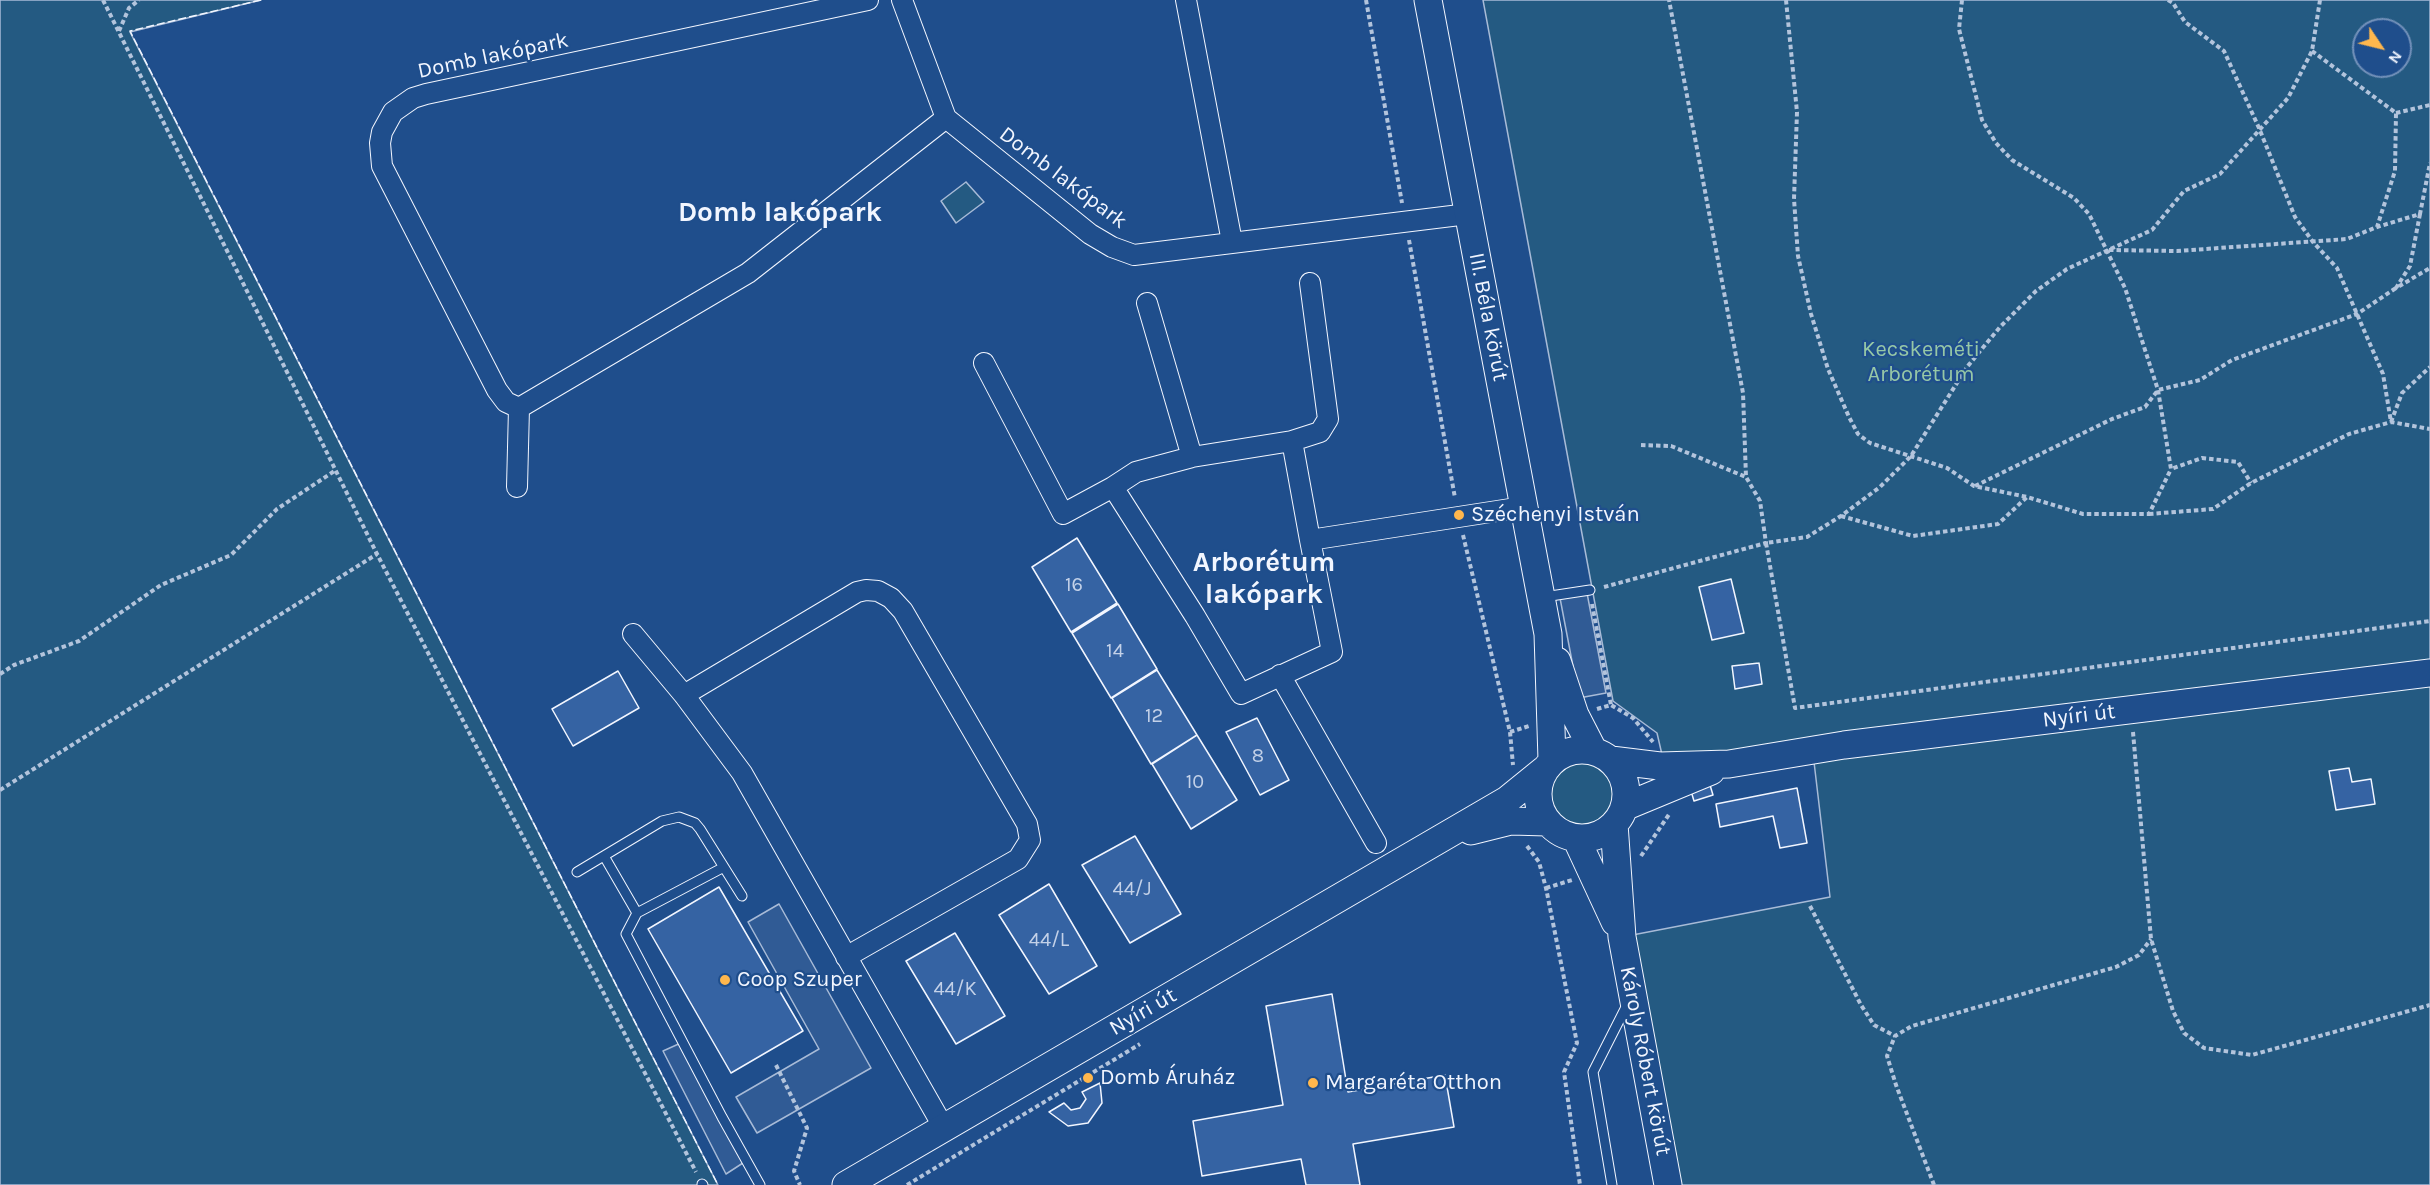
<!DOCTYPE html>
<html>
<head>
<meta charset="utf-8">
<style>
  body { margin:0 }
  #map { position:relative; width:2430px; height:1185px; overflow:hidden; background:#1f4e8c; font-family:Karla,sans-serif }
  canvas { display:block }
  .north { position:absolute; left:2352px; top:18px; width:60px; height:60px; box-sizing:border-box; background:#1f4e8c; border:2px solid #7391ba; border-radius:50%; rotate:125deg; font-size:16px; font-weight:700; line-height:24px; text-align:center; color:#f2f6ff }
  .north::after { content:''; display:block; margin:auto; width:21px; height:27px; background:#ffb74d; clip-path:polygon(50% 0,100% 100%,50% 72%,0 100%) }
</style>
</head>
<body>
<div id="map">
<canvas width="2430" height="1185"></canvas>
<div class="north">N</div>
</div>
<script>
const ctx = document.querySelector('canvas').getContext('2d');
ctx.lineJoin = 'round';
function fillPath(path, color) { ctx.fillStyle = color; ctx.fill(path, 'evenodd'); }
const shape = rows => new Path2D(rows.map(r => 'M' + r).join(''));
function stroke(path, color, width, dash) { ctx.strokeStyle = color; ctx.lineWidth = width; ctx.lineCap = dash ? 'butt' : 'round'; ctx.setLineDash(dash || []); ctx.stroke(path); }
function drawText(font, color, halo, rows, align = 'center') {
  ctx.font = font + ' Karla,sans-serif'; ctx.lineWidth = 4.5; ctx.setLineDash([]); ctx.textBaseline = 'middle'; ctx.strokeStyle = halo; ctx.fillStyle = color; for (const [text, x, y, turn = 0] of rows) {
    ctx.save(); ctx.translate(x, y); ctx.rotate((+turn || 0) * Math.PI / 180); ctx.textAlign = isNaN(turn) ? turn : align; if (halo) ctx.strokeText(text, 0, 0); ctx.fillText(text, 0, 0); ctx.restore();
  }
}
const green = shape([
  [0,0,261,0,130,32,718,1185,0,1185,0,0],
  [1483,0,2430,0,2430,1185,1668,1185,1622,937,1830,897,1812,745,1663,759,1657,733,1613,701,1483,0],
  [2364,30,2400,30,2400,66,2364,66,2364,30],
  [966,182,984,202,956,223,941,201,966,182],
  '1548 793a34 34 0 1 1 68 0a34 34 0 1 1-68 0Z'
]);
const parking = shape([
  [1587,593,1606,693,1579,698,1560,598,1587,593],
  [779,904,871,1068,757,1133,736,1097,819,1049,748,922,779,904],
  [683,1042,746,1161,726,1174,663,1051,683,1042]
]);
const building = shape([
  [1077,538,1117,603,1071,632,1032,567,1077,538],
  [1731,579,1744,633,1712,640,1699,587,1731,579],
  [1118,604,1157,669,1111,698,1072,633,1118,604],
  [1759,663,1762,684,1735,689,1732,666,1759,663],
  [1157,670,1197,735,1151,764,1112,698,1157,670],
  [618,671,639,708,573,746,552,709,618,671],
  [1257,718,1289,780,1260,795,1226,732,1257,718],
  [1197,735,1237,800,1191,829,1152,764,1197,735],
  [2349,768,2352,782,2371,779,2375,804,2336,810,2329,771,2349,768],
  [1710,785,1713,795,1694,801,1691,791,1710,785],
  [1797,788,1807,843,1780,848,1773,816,1720,827,1716,804,1797,788],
  [1135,836,1181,914,1130,943,1082,865,1135,836],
  [1049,884,1097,966,1049,994,999,915,1049,884],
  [719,887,803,1031,731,1073,648,929,719,887],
  [955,933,1005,1016,956,1044,906,961,955,933],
  [1332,994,1348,1092,1445,1075,1454,1127,1353,1144,1360,1185,1306,1185,1301,1159,1202,1176,1193,1121,1283,1105,1266,1006,1332,994],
  [1100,1083,1102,1103,1088,1123,1068,1126,1049,1112,1064,1103,1071,1110,1080,1108,1086,1099,1082,1092,1100,1083]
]);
const path = shape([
  [103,0,377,554,696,1172],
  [1366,0,1402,203],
  [1786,0,1797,112,1794,199,1798,256,1811,314,1828,369,1849,417,1858,434,1870,443,1947,468,1974,486,2027,497],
  [1962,0,1959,29,1982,120,1996,143,2012,160,2074,198,2089,214,2125,288,2158,390,2171,469,2202,458,2238,462,2251,483],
  [2168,0,2173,3,2185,22,2224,51,2259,128,2295,217,2313,242,2337,268,2383,374,2391,422],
  [2320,0,2312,51,2288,98,2220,174,2184,191,2152,230,2067,269,2036,291,2000,327,1967,367,1911,456,1880,487,1841,516,1807,537,1766,543,1795,708,2430,621],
  [119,31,129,8,139,0],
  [2312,51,2396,113,2395,171,2377,227],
  [2396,113,2430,105],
  [2420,214,2410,266,2396,288,2430,268],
  [1409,240,1455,498],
  [2109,250,2177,251,2347,239,2377,227,2420,214,2430,163],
  [2391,422,2402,393,2430,367],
  [1641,445,1671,446,1746,477],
  [1975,486,2112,419,2145,407,2158,390,2200,380,2232,360,2357,314,2396,288],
  [2149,514,2213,509,2251,483,2349,434,2391,422,2430,429],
  [1841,516,1913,536,1998,524,2027,497,2083,514,2149,514,2171,469],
  [1463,535,1510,732,1513,765],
  [1604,587,1766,543,1760,501,1746,477,1743,393,1669,0],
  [1592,604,1611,705],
  [0,674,14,665,79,641,161,585,231,555,277,509,336,470],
  [1597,709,1611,705,1633,718,1653,742],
  [1510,732,1529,726],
  [2133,732,2151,939,2173,1011,2184,1033,2204,1048,2252,1055,2430,1005],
  [0,790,377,554],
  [1527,846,1539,862,1546,888,1577,1043,1564,1072,1580,1185],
  [1641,856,1670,813],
  [1546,888,1572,880],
  [1810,906,1861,1005,1874,1025,1895,1036],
  [776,1065,807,1128,794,1171,800,1185],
  [907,1185,1140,1044],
  [1934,1185,1896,1085,1887,1056,1895,1036,1912,1026,2116,967,2139,955,2151,939]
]);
const lane = shape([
  [1544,597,1590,590],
  [604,856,637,913,626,934,722,1117,760,1185],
  [577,872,662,821,679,817,695,823,700,829,742,896],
  [637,913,724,867],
  [702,1184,703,1185],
  [1612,1185,1593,1072,1627,1005]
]);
const street = shape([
  [868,0,426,94,413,98,393,112,382,132,380,143,382,166,497,390,506,402,519,408,748,273,946,118,1090,234,1112,247,1134,255,1468,214],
  [902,0,946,118],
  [1186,0,1232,242],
  [1147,303,1192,457],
  [984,363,1063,514,1113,487],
  [1292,441,1320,432,1328,419,1310,283],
  [517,487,519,408],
  [1310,540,1292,441,1192,457,1136,472,1113,487,1195,616,1241,694,1332,652,1310,540,1523,507],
  [633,634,684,695,742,773,944,1128],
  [1280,675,1376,843],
  [684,695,857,592,866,590,878,591,891,598,903,611,1027,824,1030,840,1018,859,846,957]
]);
const secondary = shape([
  [1428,0,1548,634,1552,760],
  [1557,661,1575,715,1593,750],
  '1538 794a44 44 0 1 1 88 0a44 44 0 1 1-88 0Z',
  [1611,760,1660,766,1729,764,1844,745,2430,673],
  [1624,807,1711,771],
  [1614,824,1622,937,1668,1185],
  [1471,831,1511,821,1547,822],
  [1576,838,1615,922],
  [846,1185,1507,800,1544,770]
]);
const fence = shape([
  [261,0,130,31,718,1185]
]);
const markers = [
  [1459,515,6,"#ffb74d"],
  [725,980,6,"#ffb74d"],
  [1088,1078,6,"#ffb74d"],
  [1313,1083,6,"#ffb74d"]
];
const numberNames = [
  ["16",1074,585],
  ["14",1115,651],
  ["12",1154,716],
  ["8",1258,756],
  ["10",1195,782],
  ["44/J",1132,889],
  ["44/L",1049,940],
  ["44/K",955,989]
];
const streetNames = [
  ["Domb lakópark",493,56,-12],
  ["Domb lakópark",1063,178,37],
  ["III. Béla körút",1488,317,79],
  ["Nyíri út",2079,716,-7],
  ["Nyíri út",1143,1012,-30],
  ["Károly Róbert körút",1645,1061,79]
];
const parkNames = [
  ["Kecskeméti",1921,350],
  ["Arborétum",1921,375]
];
const poiNames = [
  ["Széchenyi István",1471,515],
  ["Coop Szuper",737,980],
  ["Domb Áruház",1100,1078],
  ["Margaréta Otthon",1325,1083]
];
const districtNames = [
  ["Domb lakópark",780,213],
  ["Arborétum",1264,563],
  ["lakópark",1264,595]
];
fillPath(green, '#245a82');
stroke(green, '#a8bbd7', 1.5);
fillPath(parking, '#305b95');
stroke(parking, '#a8bbd7', 1.5);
fillPath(building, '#3563a3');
stroke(building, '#f2f6ff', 1.5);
stroke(lane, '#f2f6ff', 11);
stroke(street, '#f2f6ff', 22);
stroke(secondary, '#f2f6ff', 29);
stroke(path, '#b3c4dc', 4, [4.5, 3]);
stroke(lane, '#1f4e8c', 9);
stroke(street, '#1f4e8c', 20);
stroke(secondary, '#1f4e8c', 27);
stroke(fence, '#f2f6ff', 1.5, [8, 3]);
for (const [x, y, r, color] of markers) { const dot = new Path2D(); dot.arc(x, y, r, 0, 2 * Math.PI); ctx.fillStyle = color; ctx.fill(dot); stroke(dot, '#1f4e8c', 2); }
drawText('20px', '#c3d1e8', null, numberNames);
drawText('22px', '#f2f6ff', '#1f4e8c', streetNames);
drawText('22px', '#97c8a6', '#1f4e8c', parkNames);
drawText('22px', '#f2f6ff', '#1f4e8c', poiNames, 'left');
drawText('bold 28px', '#f2f6ff', '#1f4e8c', districtNames);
</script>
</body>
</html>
